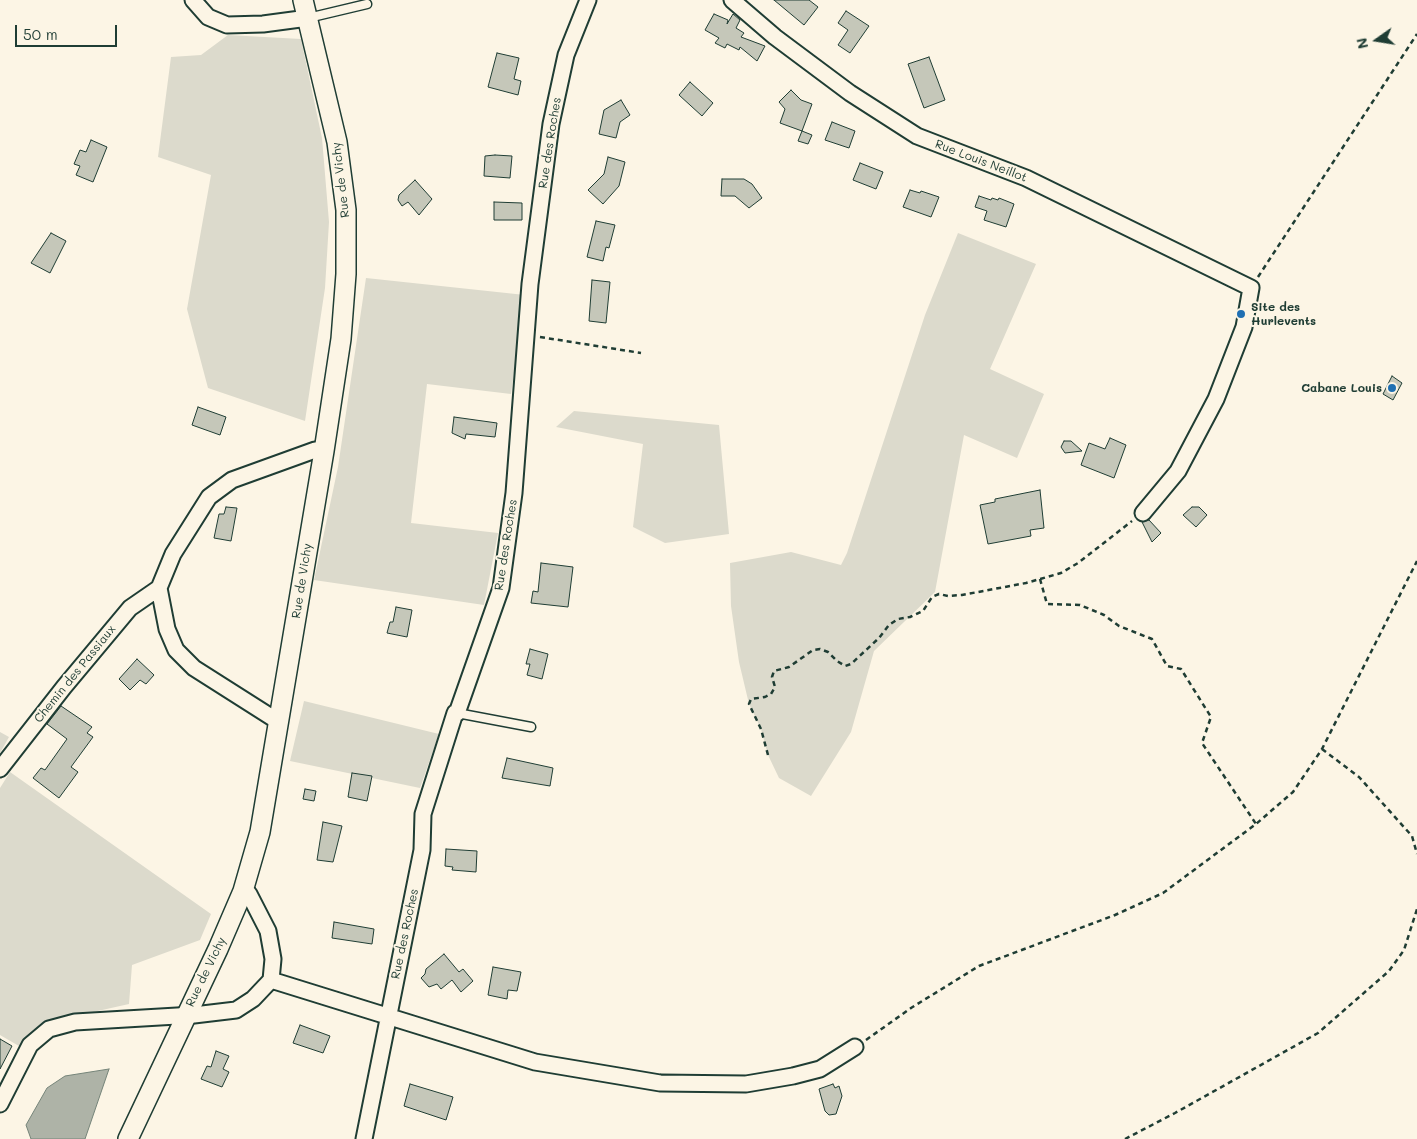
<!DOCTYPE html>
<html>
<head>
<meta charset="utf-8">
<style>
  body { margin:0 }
  #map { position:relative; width:1417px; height:1139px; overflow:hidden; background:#fcf5e5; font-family:Mali,sans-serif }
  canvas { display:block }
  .north { position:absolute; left:1352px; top:15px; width:50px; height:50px; -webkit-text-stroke:4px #fcf5e5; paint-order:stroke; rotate:257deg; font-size:14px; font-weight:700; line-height:20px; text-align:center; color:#1f3d34 }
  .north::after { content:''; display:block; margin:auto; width:18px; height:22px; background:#1f3d34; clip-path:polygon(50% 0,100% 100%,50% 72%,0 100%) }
  .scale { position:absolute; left:15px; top:25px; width:102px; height:22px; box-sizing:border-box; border:2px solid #1f3d34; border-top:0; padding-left:6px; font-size:15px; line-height:18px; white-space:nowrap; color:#1f3d34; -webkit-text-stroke:4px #fcf5e5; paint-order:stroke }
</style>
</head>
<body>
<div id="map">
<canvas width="1417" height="1139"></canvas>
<div class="north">N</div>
<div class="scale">50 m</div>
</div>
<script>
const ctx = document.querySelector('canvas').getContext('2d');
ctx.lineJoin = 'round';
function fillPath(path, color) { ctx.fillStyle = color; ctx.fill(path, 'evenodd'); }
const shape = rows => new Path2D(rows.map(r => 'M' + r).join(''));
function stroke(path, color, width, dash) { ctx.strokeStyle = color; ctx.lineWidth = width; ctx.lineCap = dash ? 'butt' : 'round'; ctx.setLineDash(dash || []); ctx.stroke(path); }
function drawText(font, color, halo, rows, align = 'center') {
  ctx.font = font + ' Mali,sans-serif'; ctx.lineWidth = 4; ctx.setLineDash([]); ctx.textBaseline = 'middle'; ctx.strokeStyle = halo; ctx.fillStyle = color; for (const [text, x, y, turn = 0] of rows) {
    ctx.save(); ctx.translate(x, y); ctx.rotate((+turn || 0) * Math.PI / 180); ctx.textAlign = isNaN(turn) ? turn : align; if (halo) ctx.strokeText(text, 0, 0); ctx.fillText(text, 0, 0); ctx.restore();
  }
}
const green = shape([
  [228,35,301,39,322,138,329,222,325,288,305,421,208,388,187,309,211,175,158,157,171,57,201,55],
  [958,233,1036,264,990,369,1044,394,1017,458,964,435,935,592,874,651,851,732,811,796,779,778,768,755,761,729,749,704,739,662,731,606,730,563,791,552,841,565,847,553,925,315],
  [366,278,525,295,511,394,427,384,411,523,498,533,484,605,314,580,338,467],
  [574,411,719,425,729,534,665,543,633,527,643,444,556,427],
  [304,701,439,734,420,788,290,761],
  [0,732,9,737,0,753],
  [10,772,211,914,200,940,132,965,129,1004,44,1023,19,1046,0,1035,0,788]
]);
const water = shape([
  [109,1069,85,1139,31,1139,26,1125,47,1088,65,1076,109,1069]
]);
const building = shape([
  [774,0,809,0,818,7,804,25,774,0],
  [846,11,869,26,850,53,838,45,848,30,838,23,846,11],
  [714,14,728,20,727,24,733,14,740,20,736,28,744,33,741,37,765,46,757,61,740,47,739,50,727,44,725,48,715,43,719,38,705,30,714,14],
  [497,53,519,58,514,79,521,81,518,95,488,87,497,53],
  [929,57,945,100,924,108,908,64,929,57],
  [690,82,713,103,702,116,679,95,690,82],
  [791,90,801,100,812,104,802,131,780,123,785,109,779,102,791,90],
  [621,100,630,115,620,122,616,138,599,134,604,110,621,100],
  [832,122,855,131,849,148,825,140,832,122],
  [802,131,812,135,808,144,798,141,802,131],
  [91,140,107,147,93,182,76,175,80,166,74,164,80,150,86,152,91,140],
  [495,155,512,156,510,178,484,176,485,156,495,155],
  [608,157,625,162,619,186,603,204,588,190,604,174,608,157],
  [860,163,883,172,876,189,853,180,860,163],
  [722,179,744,179,752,184,762,198,749,208,735,196,721,196,722,179],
  [415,180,432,199,419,215,408,202,402,206,398,200,399,195,415,180],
  [910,190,920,193,921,191,939,197,931,217,903,207,910,190],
  [979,196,991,200,992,198,998,200,999,198,1014,204,1006,227,984,220,987,211,975,207,979,196],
  [494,202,522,203,522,220,494,220,494,202],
  [596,221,615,225,609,248,606,247,603,261,587,257,596,221],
  [51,233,66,241,50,273,31,263,51,233],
  [592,280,610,282,606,323,589,321,592,280],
  [1392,376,1402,383,1393,400,1383,394,1392,376],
  [198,407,226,417,220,435,192,425,198,407],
  [454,417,497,423,495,437,466,434,465,439,452,433,454,417],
  [1110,438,1126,445,1114,478,1081,465,1089,443,1105,449,1110,438],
  [1064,441,1071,441,1082,451,1065,453,1061,447,1064,441],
  [1040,490,1044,528,1030,530,1031,536,988,544,980,505,995,502,995,499,1040,490],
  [226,507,237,508,231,541,214,538,219,514,224,514,226,507],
  [1192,507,1199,507,1207,515,1196,527,1183,515,1192,507],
  [1149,520,1161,533,1152,542,1142,522,1149,520],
  [541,563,573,567,568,607,531,603,533,591,538,592,541,563],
  [396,607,412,610,407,637,387,633,390,622,393,622,396,607],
  [530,649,548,654,542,679,527,675,530,664,526,664,530,649],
  [137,659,154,675,146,684,140,680,130,690,119,679,137,659],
  [61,706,92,727,87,733,93,737,71,767,78,772,59,798,33,778,41,768,45,770,67,739,47,724,61,706],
  [507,758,553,768,550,786,502,778,507,758],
  [352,773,372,776,367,801,348,797,352,773],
  [305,789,316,791,314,801,303,799,305,789],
  [323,822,342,826,333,862,317,860,323,822],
  [446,849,477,851,476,872,452,870,453,867,445,866,446,849],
  [334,922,374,929,372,944,332,938,334,922],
  [444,954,459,972,463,969,473,981,461,992,452,980,441,989,437,984,429,987,421,978,425,974,426,969,444,954],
  [493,967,521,972,517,991,508,990,507,999,488,995,493,967],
  [300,1025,330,1036,323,1053,293,1043,300,1025],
  [0,1039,12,1046,0,1069,0,1039],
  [216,1051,229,1056,223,1069,229,1072,222,1087,201,1079,207,1066,211,1067,216,1051],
  [410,1084,453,1097,446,1120,404,1106,410,1084],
  [833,1084,835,1088,839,1086,842,1096,836,1114,829,1115,825,1111,819,1089,833,1084]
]);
const path = shape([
  [1258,277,1417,34],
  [540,337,641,353],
  [1040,579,1047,604,1080,605,1104,615,1119,626,1152,639,1167,666,1181,669,1211,717,1202,743,1256,824],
  [1322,749,1359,777,1412,836,1417,854],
  [768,755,761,729,749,704,751,699,765,697,771,694,775,687,772,677,774,671,789,667,813,650,820,649,828,652,837,661,845,666,851,664,879,638,889,625,898,619,910,617,923,611,932,597,939,594,948,596,962,595,1026,583,1061,573,1078,563,1132,521],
  [866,1040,911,1008,979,966,1115,915,1163,893,1256,824,1293,792,1322,749,1417,561],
  [1125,1139,1175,1113,1318,1033,1389,971,1404,950,1417,909]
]);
const service = shape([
  [308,18,367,4],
  [457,713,531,727]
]);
const minor = shape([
  [193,0,208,17,227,25,263,24,308,18],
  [732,0,775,37,850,93,917,136,1026,178,1251,288,1244,327,1216,399,1178,471,1143,513],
  [279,722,194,668,176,650,167,629,159,588,173,554,209,497,232,480,315,450,324,451],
  [0,769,64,687,130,608,159,588],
  [271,980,535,1062,660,1083,746,1084,793,1076,820,1069,855,1047],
  [0,1104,30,1045,49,1029,75,1022,194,1015,236,1010,253,999,271,980,273,959,268,931,249,894,243,891],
  [364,1139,422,850,423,814,455,713,457,713,501,588,514,493,530,284,551,124,566,55,588,0]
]);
const tertiary = shape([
  [128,1139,218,949,243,891,260,832,324,451,341,339,346,274,346,210,337,142,303,0]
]);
const markers = [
  [1241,314,5,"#1f6fb2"],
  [1392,388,5,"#1f6fb2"]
];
const streetNames = [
  ["Rue des Roches",550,143,-81],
  ["Rue Louis Neillot",981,161,21],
  ["Rue de Vichy",341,180,-97],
  ["Rue des Roches",506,545,-81],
  ["Rue de Vichy",302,581,-81],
  ["Chemin des Passiaux",75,674,-51],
  ["Rue des Roches",405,934,-78],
  ["Rue de Vichy",206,972,-64]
];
const poiNames = [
  ["Site des",1251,307],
  ["Hurlevents",1251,321],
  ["Cabane Louis",1382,388,"right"]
];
fillPath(green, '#dcdacc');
fillPath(water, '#aeb3a7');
stroke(water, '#758479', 1);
fillPath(building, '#c5c7b9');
stroke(building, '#1f3d34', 1);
stroke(service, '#1f3d34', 11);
stroke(minor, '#1f3d34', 19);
stroke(tertiary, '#1f3d34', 22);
stroke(path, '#1f3d34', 2.5, [5, 4]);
stroke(service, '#fcf5e5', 8);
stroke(minor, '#fcf5e5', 15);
stroke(tertiary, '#fcf5e5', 19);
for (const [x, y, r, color] of markers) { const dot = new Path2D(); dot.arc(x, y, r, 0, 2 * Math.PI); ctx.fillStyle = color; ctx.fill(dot); stroke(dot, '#fcf5e5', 2); }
drawText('12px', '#1f3d34', '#fcf5e5', streetNames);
drawText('bold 12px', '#1f3d34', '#fcf5e5', poiNames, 'left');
</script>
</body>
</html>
